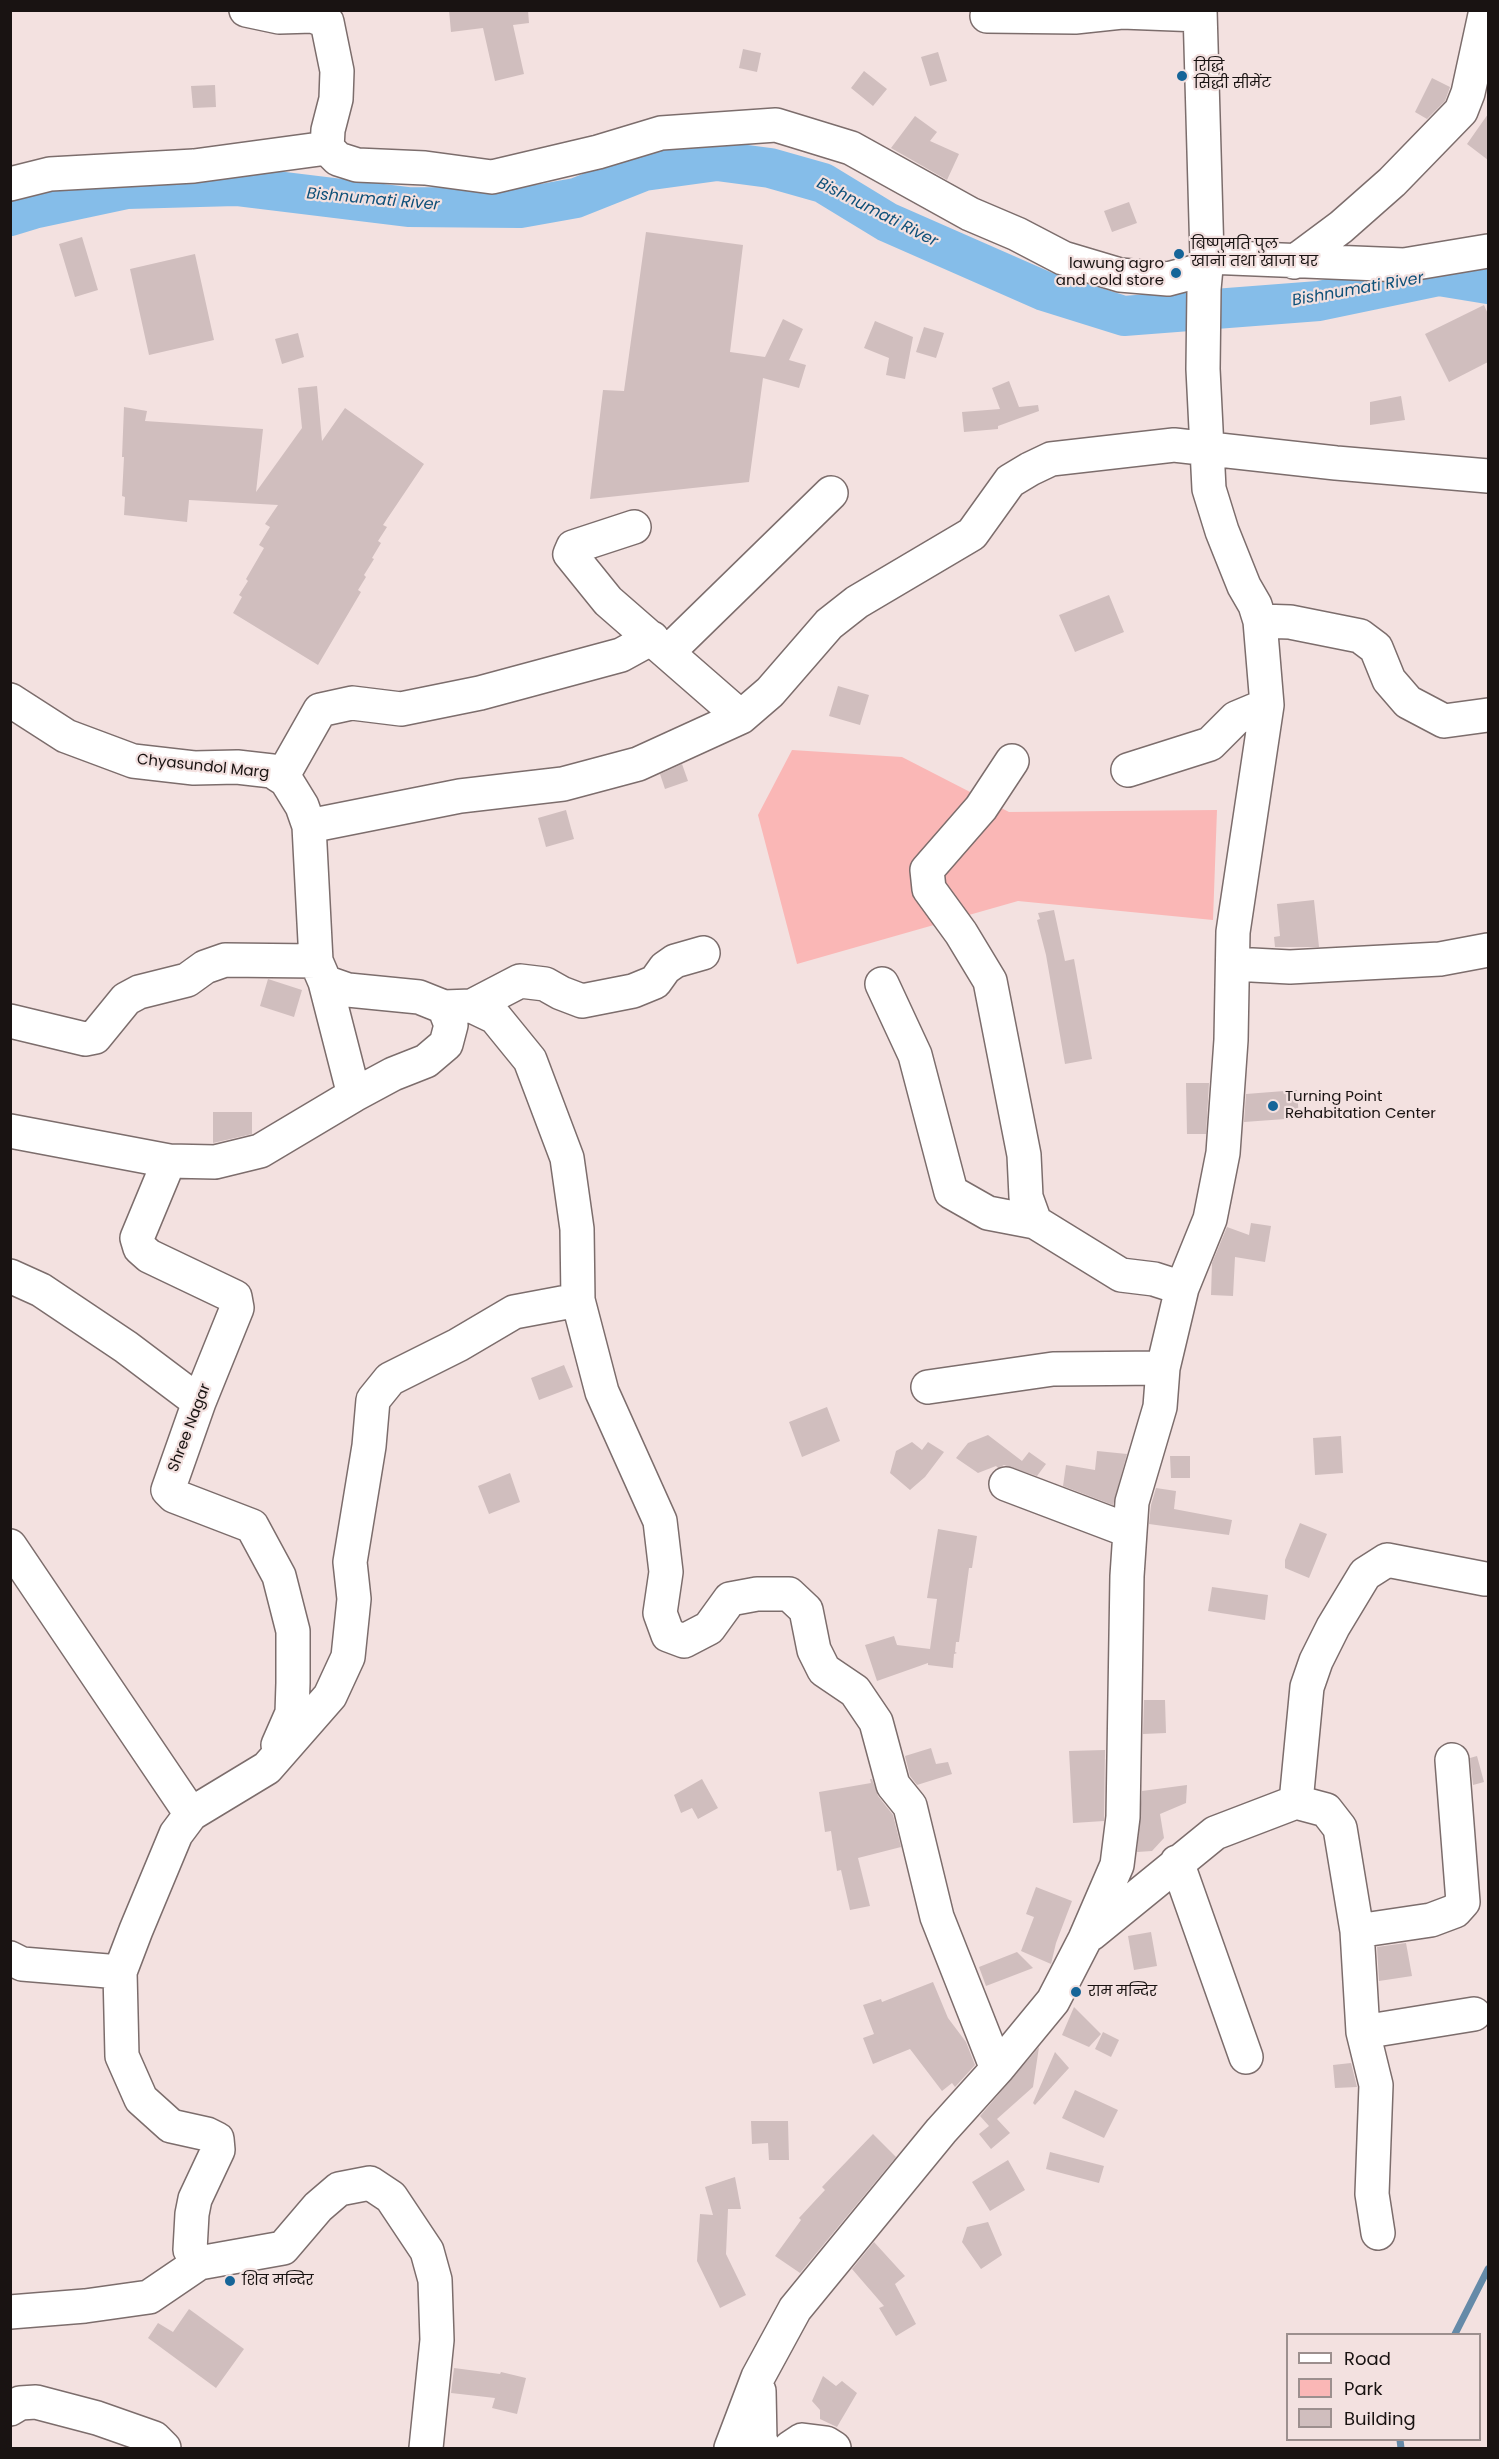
<!DOCTYPE html>
<html>
<head>
<meta charset="utf-8">
<style>
  body { margin:0 }
  #map { position:relative; width:1499px; height:2459px; overflow:hidden; background:#f3e1e0; font-family:Poppins,sans-serif }
  canvas { display:block }
  .frame { position:absolute; inset:0; border:12px solid #191312; pointer-events:none }
  .legend { position:absolute; left:1286px; top:2333px; width:195px; height:108px; box-sizing:border-box; background:#f3e1e0; border:2px solid #9c8f8e; margin:0; padding:8px 10px; list-style:none; font-size:18px; color:#191312 }
  .legend li { display:flex; align-items:center; gap:12px; height:30px }
  .legend b { width:30px; border:2px solid #9c8f8e }
</style>
</head>
<body>
<div id="map">
<canvas width="1499" height="2459"></canvas>
<div class="frame"></div>
<ul class="legend">
<li><b style="height:8px;background:#fff"></b>Road</li>
<li><b style="height:16px;background:#fab7b6"></b>Park</li>
<li><b style="height:16px;background:#d0bebe"></b>Building</li>
</ul>
</div>
<script>
const ctx = document.querySelector('canvas').getContext('2d');
ctx.lineJoin = 'round';
function fillPath(path, color) { ctx.fillStyle = color; ctx.fill(path, 'evenodd'); }
const shape = rows => new Path2D(rows.map(r => 'M' + r).join(''));
function stroke(path, color, width, dash) { ctx.strokeStyle = color; ctx.lineWidth = width; ctx.lineCap = dash ? 'butt' : 'round'; ctx.setLineDash(dash || []); ctx.stroke(path); }
function drawText(font, color, halo, rows, align = 'center') {
  ctx.font = font + ' Poppins,"Noto Sans Devanagari",sans-serif'; ctx.lineWidth = 4.5; ctx.setLineDash([]); ctx.textBaseline = 'middle'; ctx.strokeStyle = halo; ctx.fillStyle = color; for (const [text, x, y, turn = 0] of rows) {
    ctx.save(); ctx.translate(x, y); ctx.rotate((+turn || 0) * Math.PI / 180); ctx.textAlign = isNaN(turn) ? turn : align; if (halo) ctx.strokeText(text, 0, 0); ctx.fillText(text, 0, 0); ctx.restore();
  }
}
const green = shape([
  [792,750,902,757,1009,812,1217,810,1213,920,1018,901,797,964,758,815]
]);
const stream = shape([
  [1455,2334,1488,2269],
  [1400,2440,1401,2448]
]);
const river = shape([
  [10,216,33,209,127,189,236,186,408,207,520,208,576,198,644,171,717,161,770,168,823,183,887,222,1044,291,1124,316,1319,301,1439,276,1488,284]
]);
const building = shape([
  [449,10,528,10,529,23,513,25,524,74,495,81,483,28,451,32],
  [743,49,761,53,757,72,739,68],
  [938,52,947,81,930,86,921,57],
  [864,71,887,89,873,106,851,88],
  [1432,78,1450,87,1445,101,1427,119,1415,112],
  [215,85,216,107,193,108,191,86],
  [1488,114,1488,160,1467,144],
  [915,116,937,132,930,141,959,154,947,180,891,148],
  [1129,202,1137,223,1112,232,1104,211],
  [646,232,743,245,730,352,765,357,783,319,803,329,789,360,806,365,799,388,763,378,749,482,590,499,603,390,624,391],
  [82,237,98,290,75,297,59,244],
  [195,254,214,340,149,355,130,269],
  [1484,305,1488,314,1488,362,1449,382,1425,334],
  [875,321,913,337,905,379,886,375,889,358,864,348],
  [924,327,944,333,936,358,916,352],
  [298,333,304,357,282,364,275,339],
  [1009,381,1019,407,1038,405,1039,411,998,426,998,429,964,432,962,412,1000,409,992,388],
  [317,386,322,441,345,408,424,464,383,525,387,527,378,541,381,543,372,558,374,559,364,575,366,577,358,590,361,592,318,665,233,613,242,597,239,595,248,581,246,579,264,548,259,545,270,527,265,524,278,505,189,500,187,522,124,515,125,497,122,496,124,457,122,457,124,407,147,411,145,421,263,429,256,492,302,428,298,388],
  [1401,396,1405,420,1370,425,1370,402],
  [1109,595,1124,632,1075,652,1059,615],
  [838,686,869,695,860,725,829,716],
  [682,764,688,781,665,789,660,774],
  [566,810,574,839,546,847,538,818],
  [1314,900,1319,947,1275,947,1274,937,1280,936,1277,904],
  [1054,910,1065,961,1074,959,1092,1059,1065,1064,1046,955,1037,920,1040,919,1038,913],
  [268,979,302,990,294,1017,260,1006],
  [1186,1083,1209,1083,1206,1134,1187,1134],
  [1297,1090,1299,1118,1244,1122,1246,1094],
  [213,1112,252,1112,252,1134,213,1143],
  [1251,1223,1271,1226,1265,1262,1235,1257,1233,1296,1211,1295,1212,1263,1227,1227,1249,1235],
  [564,1365,573,1387,539,1400,531,1378],
  [827,1407,840,1441,802,1457,789,1422],
  [988,1435,1022,1461,1029,1452,1046,1464,1037,1476,1004,1465,998,1468,996,1466,978,1473,956,1458,968,1443],
  [1341,1436,1343,1473,1315,1475,1313,1438],
  [912,1442,922,1450,928,1442,944,1452,925,1477,910,1490,890,1473,896,1451],
  [1097,1451,1127,1454,1113,1505,1063,1486,1066,1465,1095,1470],
  [1170,1456,1190,1456,1190,1478,1171,1478],
  [510,1473,520,1502,489,1514,478,1486],
  [1156,1488,1176,1491,1174,1509,1232,1520,1229,1535,1149,1524,1151,1505],
  [1300,1523,1327,1534,1309,1578,1285,1568,1285,1560],
  [938,1529,977,1536,972,1568,969,1568,959,1642,956,1642,955,1652,957,1653,954,1654,953,1668,928,1665,928,1663,877,1681,865,1645,894,1636,897,1645,930,1649,937,1599,927,1598],
  [1212,1587,1268,1595,1265,1620,1208,1611],
  [1144,1700,1165,1700,1166,1733,1143,1734],
  [931,1748,936,1764,948,1762,952,1774,917,1785,910,1776,905,1756],
  [1105,1750,1104,1821,1073,1823,1069,1751],
  [1477,1756,1484,1782,1473,1785,1470,1758],
  [702,1779,718,1808,698,1819,692,1808,681,1813,674,1795],
  [870,1779,872,1779,878,1796,893,1815,901,1847,858,1858,870,1906,850,1910,841,1870,837,1871,831,1831,825,1832,819,1792,871,1783],
  [1187,1785,1186,1803,1160,1814,1164,1838,1152,1851,1137,1852,1142,1791],
  [1036,1887,1072,1901,1056,1943,1051,1964,1021,1951,1034,1917,1026,1914],
  [1151,1932,1157,1966,1134,1970,1128,1936],
  [1406,1943,1412,1976,1379,1981,1377,1947],
  [1017,1952,1033,1968,986,1986,979,1967],
  [933,1982,948,2018,966,2042,975,2065,955,2087,952,2083,942,2091,910,2049,873,2064,863,2038,874,2034,863,2005,881,1999,882,2002],
  [1074,2007,1101,2034,1089,2047,1062,2035],
  [1103,2032,1119,2040,1111,2057,1095,2049],
  [1039,2047,1033,2087,997,2119,1010,2133,991,2149,979,2134,989,2126,980,2116],
  [1055,2052,1069,2068,1035,2105,1033,2103],
  [1351,2063,1357,2087,1335,2088,1333,2065],
  [1075,2090,1118,2110,1104,2138,1062,2118],
  [751,2121,788,2121,789,2160,769,2160,768,2143,752,2144],
  [873,2134,896,2157,800,2273,775,2256,801,2220,799,2218,825,2190,822,2187],
  [1050,2152,1104,2166,1099,2183,1046,2169],
  [1008,2160,1025,2190,990,2211,972,2182],
  [735,2177,741,2209,728,2209,726,2254,746,2295,720,2308,697,2261,700,2214,713,2215,705,2187],
  [988,2222,1002,2255,981,2269,962,2242,967,2227],
  [874,2242,905,2276,895,2284,916,2324,896,2336,879,2308,884,2306,852,2269],
  [189,2309,244,2349,216,2388,148,2338,158,2323,173,2332],
  [454,2368,500,2374,501,2372,526,2378,517,2414,492,2408,495,2398,451,2393],
  [823,2376,836,2386,842,2381,857,2393,837,2427,820,2419,820,2410,812,2401]
]);
const minor = shape([
  [246,10,279,17,313,16,327,22,337,71,336,99,328,130,327,148,338,159,357,165,425,168,492,177,598,152,661,133,776,125,851,148,970,214,1017,234,1063,258,1120,275,1168,279,1206,269],
  [987,16,1075,17,1122,12,1200,15],
  [10,184,50,174,194,166,327,148],
  [1207,257,1404,265,1488,251],
  [1294,262,1341,227,1392,182,1461,111,1468,93,1486,10],
  [634,527,573,547,570,554,608,601,741,717],
  [1260,621,1290,622,1360,636,1376,648,1389,680,1408,702,1444,721,1488,715],
  [668,652,831,493],
  [10,700,66,736,133,761,194,768,237,767,272,771,286,780,302,806,309,826,316,961,325,982,354,1095],
  [1012,761,981,808,927,870,929,889,961,933,990,981,1024,1155,1026,1197,1035,1222,1121,1275,1154,1279,1182,1288],
  [1128,770,1210,744,1236,718,1267,705],
  [282,777,320,710,352,703,401,709,480,693,621,655,652,638],
  [309,826,460,796,563,784,638,764,741,717,770,692,829,624,857,602,972,534,1010,481,1030,469,1051,459,1174,445,1336,463,1488,476],
  [1233,964,1290,967,1440,959,1488,950],
  [882,984,915,1055,951,1192,988,1213,1035,1222],
  [472,1006,520,981,545,984,561,993,582,1001,633,991,655,982,665,968,675,961,703,953],
  [444,1007,472,1006,495,1017,530,1060,567,1158,577,1229,578,1300,602,1392,660,1521,666,1572,660,1613,668,1635,684,1641,709,1628,730,1599,757,1594,789,1594,806,1610,814,1650,824,1670,855,1691,876,1722,893,1785,910,1806,937,1917,997,2069],
  [10,1021,85,1039,95,1037,126,999,139,992,187,980,205,967,225,960,316,961],
  [10,1131,169,1161,215,1162,260,1151,354,1095,393,1074,426,1061,446,1044,451,1025,444,1007,419,997,348,990,325,982],
  [169,1161,137,1238,140,1248,149,1256,235,1297,237,1308,199,1402,168,1490,174,1496,252,1526,279,1576,293,1631,293,1683,292,1713,278,1745],
  [10,1276,41,1290,126,1347,199,1402],
  [928,1387,1053,1369,1163,1368],
  [1006,1484,1130,1531],
  [10,1546,191,1814],
  [1296,1802,1307,1687,1316,1661,1333,1627,1365,1574,1387,1560,1485,1579],
  [1177,1862,1246,2057],
  [1357,1931,1431,1920,1455,1911,1463,1902,1452,1760],
  [1091,1934,1215,1833,1296,1802,1326,1810,1340,1828,1357,1931,1363,2032,1376,2085,1372,2194,1378,2233],
  [10,1958,22,1964,120,1972],
  [1363,2032,1474,2014],
  [199,2263,190,2250,192,2214,195,2199,218,2150,217,2139,207,2134,171,2126,141,2099,122,2056,120,1972,136,1930,176,1834,191,1814,267,1768,330,1696,348,1657,354,1599,350,1562,369,1446,373,1400,390,1379,458,1345,514,1312,578,1300],
  [10,2312,85,2306,149,2297,199,2263,283,2248,318,2207,339,2189,370,2183,391,2197,427,2251,435,2280,437,2340,426,2448],
  [759,2391,760,2440,764,2448],
  [10,2409,20,2403,36,2402,97,2418,154,2438,164,2448],
  [731,2448,758,2377,795,2309,941,2131,997,2069,1053,2001,1085,1939,1117,1865,1123,1817,1127,1576,1132,1502,1160,1407,1163,1368,1182,1288,1210,1219,1223,1153,1231,1040,1233,932,1267,705,1260,621,1255,605,1244,586,1222,531,1209,489,1203,369,1204,289,1207,257,1200,10],
  [790,2448,802,2440,826,2443,834,2448]
]);
const markers = [
  [1182,76,6,"#166598"],
  [1179,254,6,"#166598"],
  [1176,273,6,"#166598"],
  [1273,1106,6,"#166598"],
  [1076,1992,6,"#166598"],
  [230,2281,6,"#166598"]
];
const poiNames = [
  ["रिद्धि",1194,67],
  ["सिद्धी सीमेंट",1194,84],
  ["बिष्णुमति पुल",1191,245],
  ["खाना तथा खाजा घर",1191,262],
  ["lawung agro",1164,264,"right"],
  ["and cold store",1164,281,"right"],
  ["Turning Point",1285,1097],
  ["Rehabitation Center",1285,1114],
  ["राम मन्दिर",1088,1992],
  ["शिव मन्दिर",242,2281]
];
const streetNames = [
  ["Chyasundol Marg",203,767,6],
  ["Shree Nagar",190,1428,-69]
];
const waterNames = [
  ["Bishnumati River",373,200,5],
  ["Bishnumati River",877,213,27],
  ["Bishnumati River",1358,290,-10]
];
fillPath(green, '#fab7b6');
stroke(stream, '#658aa8', 7);
stroke(river, '#85bde9', 40);
fillPath(building, '#d0bebe');
stroke(minor, '#7c6d6c', 36);
stroke(minor, '#fff', 33);
for (const [x, y, r, color] of markers) { const dot = new Path2D(); dot.arc(x, y, r, 0, 2 * Math.PI); ctx.fillStyle = color; ctx.fill(dot); stroke(dot, '#f3e1e0', 2); }
drawText('15px', '#191312', '#f3e1e0', poiNames, 'left');
drawText('15px', '#191312', '#f3e1e0', streetNames);
drawText('italic 16px', '#0e5079', '#f3e1e0', waterNames);
</script>
</body>
</html>
